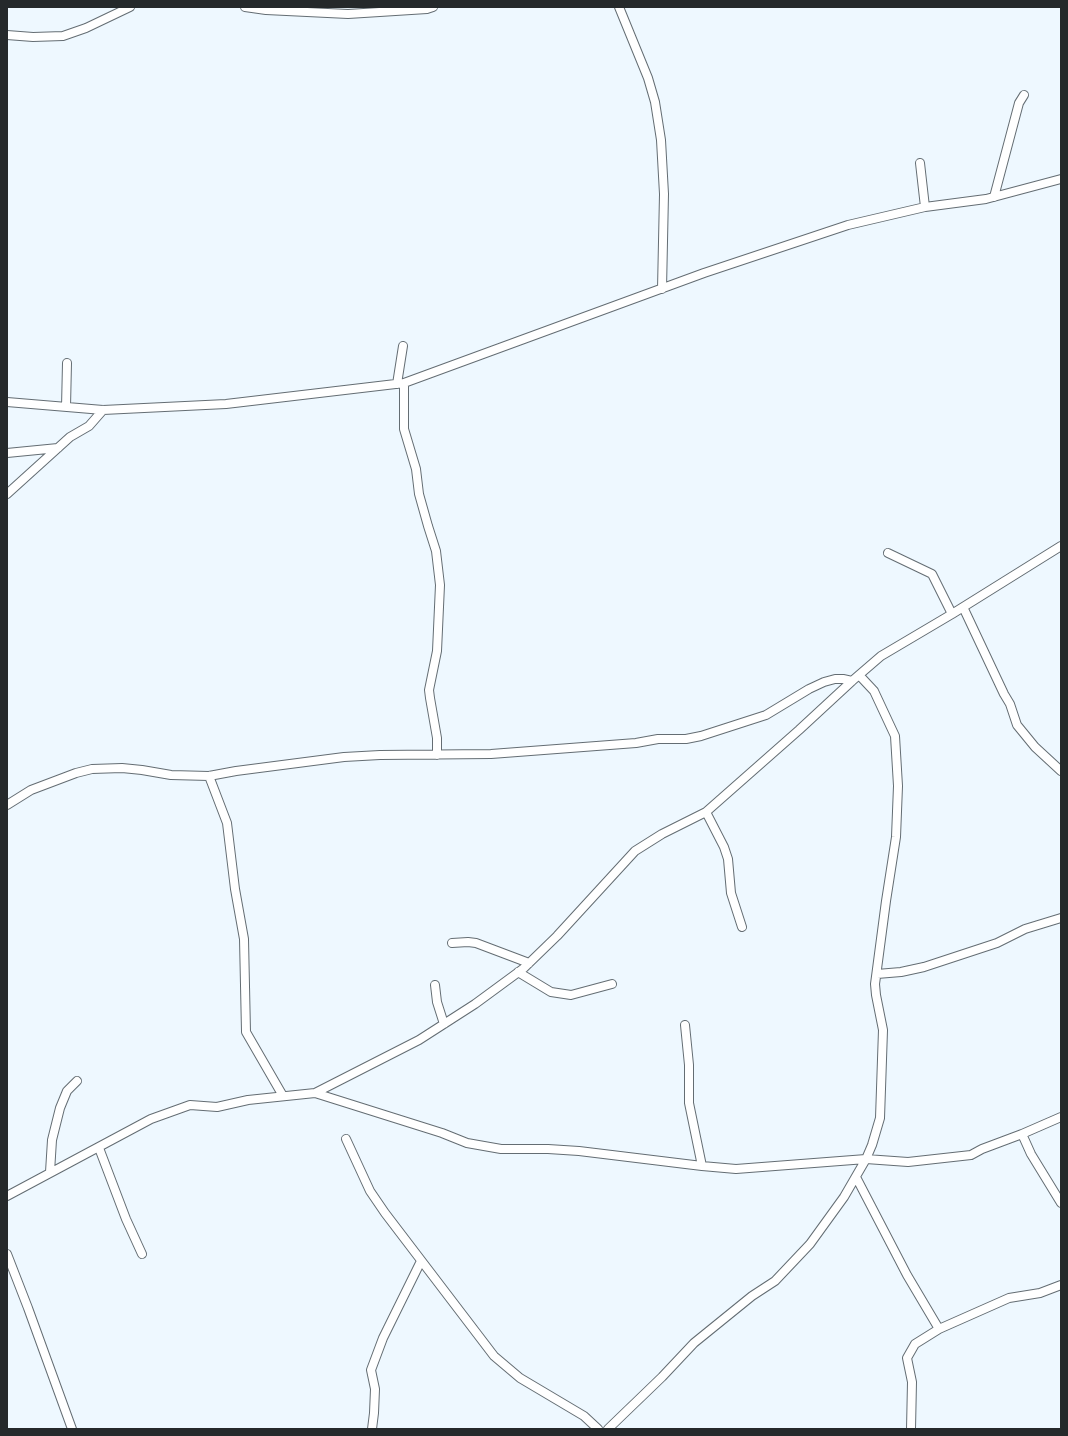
<!DOCTYPE html>
<html>
<head>
<meta charset="utf-8">
<style>
  body { margin:0 }
  #map { position:relative; width:1068px; height:1436px; overflow:hidden; background:#eef8ff; font-family:Lato,sans-serif }
  canvas { display:block }
  .frame { position:absolute; inset:0; border:8px solid #25292b; pointer-events:none }
</style>
</head>
<body>
<div id="map">
<canvas width="1068" height="1436"></canvas>
<div class="frame"></div>
</div>
<script>
const ctx = document.querySelector('canvas').getContext('2d');
ctx.lineJoin = 'round';
const shape = rows => new Path2D(rows.map(r => 'M' + r).join(''));
function stroke(path, color, width, dash) { ctx.strokeStyle = color; ctx.lineWidth = width; ctx.lineCap = dash ? 'butt' : 'round'; ctx.setLineDash(dash || []); ctx.stroke(path); }
const minor = shape([
  [245,7,266,10,348,14,427,9,433,7],
  [619,7,648,78,655,102,661,140,664,194,662,289],
  [7,35,33,37,63,36,86,28,130,7],
  [920,163,925,207],
  [994,197,1019,103,1024,95],
  [404,383,404,429,416,469,419,494,428,526,436,551,440,585,437,651,429,690,430,698,437,738,437,755],
  [397,384,403,346],
  [7,402,103,410,226,404,404,383,704,273,848,225,925,207,986,199,1061,179],
  [66,407,67,363],
  [7,453,58,448],
  [7,494,70,437,89,426,103,410],
  [888,553,932,574,952,614],
  [963,607,1004,694,1010,704,1017,725,1035,747,1061,771],
  [209,776,227,823,235,889,244,939,246,1032,283,1096],
  [7,805,31,790,76,773,92,769,122,768,142,770,171,775,209,776,236,771,344,757,380,755,491,754,636,743,658,739,686,739,701,736,766,715,809,689,824,682,835,679,843,679,852,681],
  [706,812,724,847,728,859,731,893,742,927],
  [452,943,468,942,476,943,529,963],
  [518,972,551,992,571,995,612,984],
  [877,974,901,972,924,967,997,943,1025,929,1061,918],
  [435,985,437,1002,444,1024],
  [685,1025,689,1065,689,1103,702,1166],
  [315,1093,442,1133,467,1143,501,1149,548,1149,579,1151,702,1166,736,1169,866,1159,908,1162,971,1155,982,1149,1022,1134,1061,1117],
  [1022,1134,1031,1154,1061,1203],
  [346,1139,370,1191,385,1213,494,1356,520,1378,584,1416,598,1429],
  [99,1148,126,1219,142,1254],
  [50,1172,52,1140,60,1108,67,1091,77,1081],
  [856,1177,907,1275,939,1329],
  [7,1196,151,1119,190,1105,217,1107,248,1100,315,1093,419,1040,475,1004,524,968,557,936,635,851,662,834,706,812,799,730,852,681,881,656,952,614,1061,546],
  [7,1254,28,1308,72,1429],
  [372,1429,374,1413,375,1389,371,1370,383,1338,421,1261],
  [608,1429,662,1377,694,1343,752,1296,775,1281,810,1244,844,1197,866,1159,872,1145,880,1118,883,1030,876,995,875,984,886,901,896,837,898,786,895,736,874,691,859,675],
  [911,1429,912,1382,907,1358,915,1344,939,1329,1009,1298,1040,1293,1061,1285]
]);
stroke(minor, '#646d73', 10);
stroke(minor, '#fff', 8);
</script>
</body>
</html>
